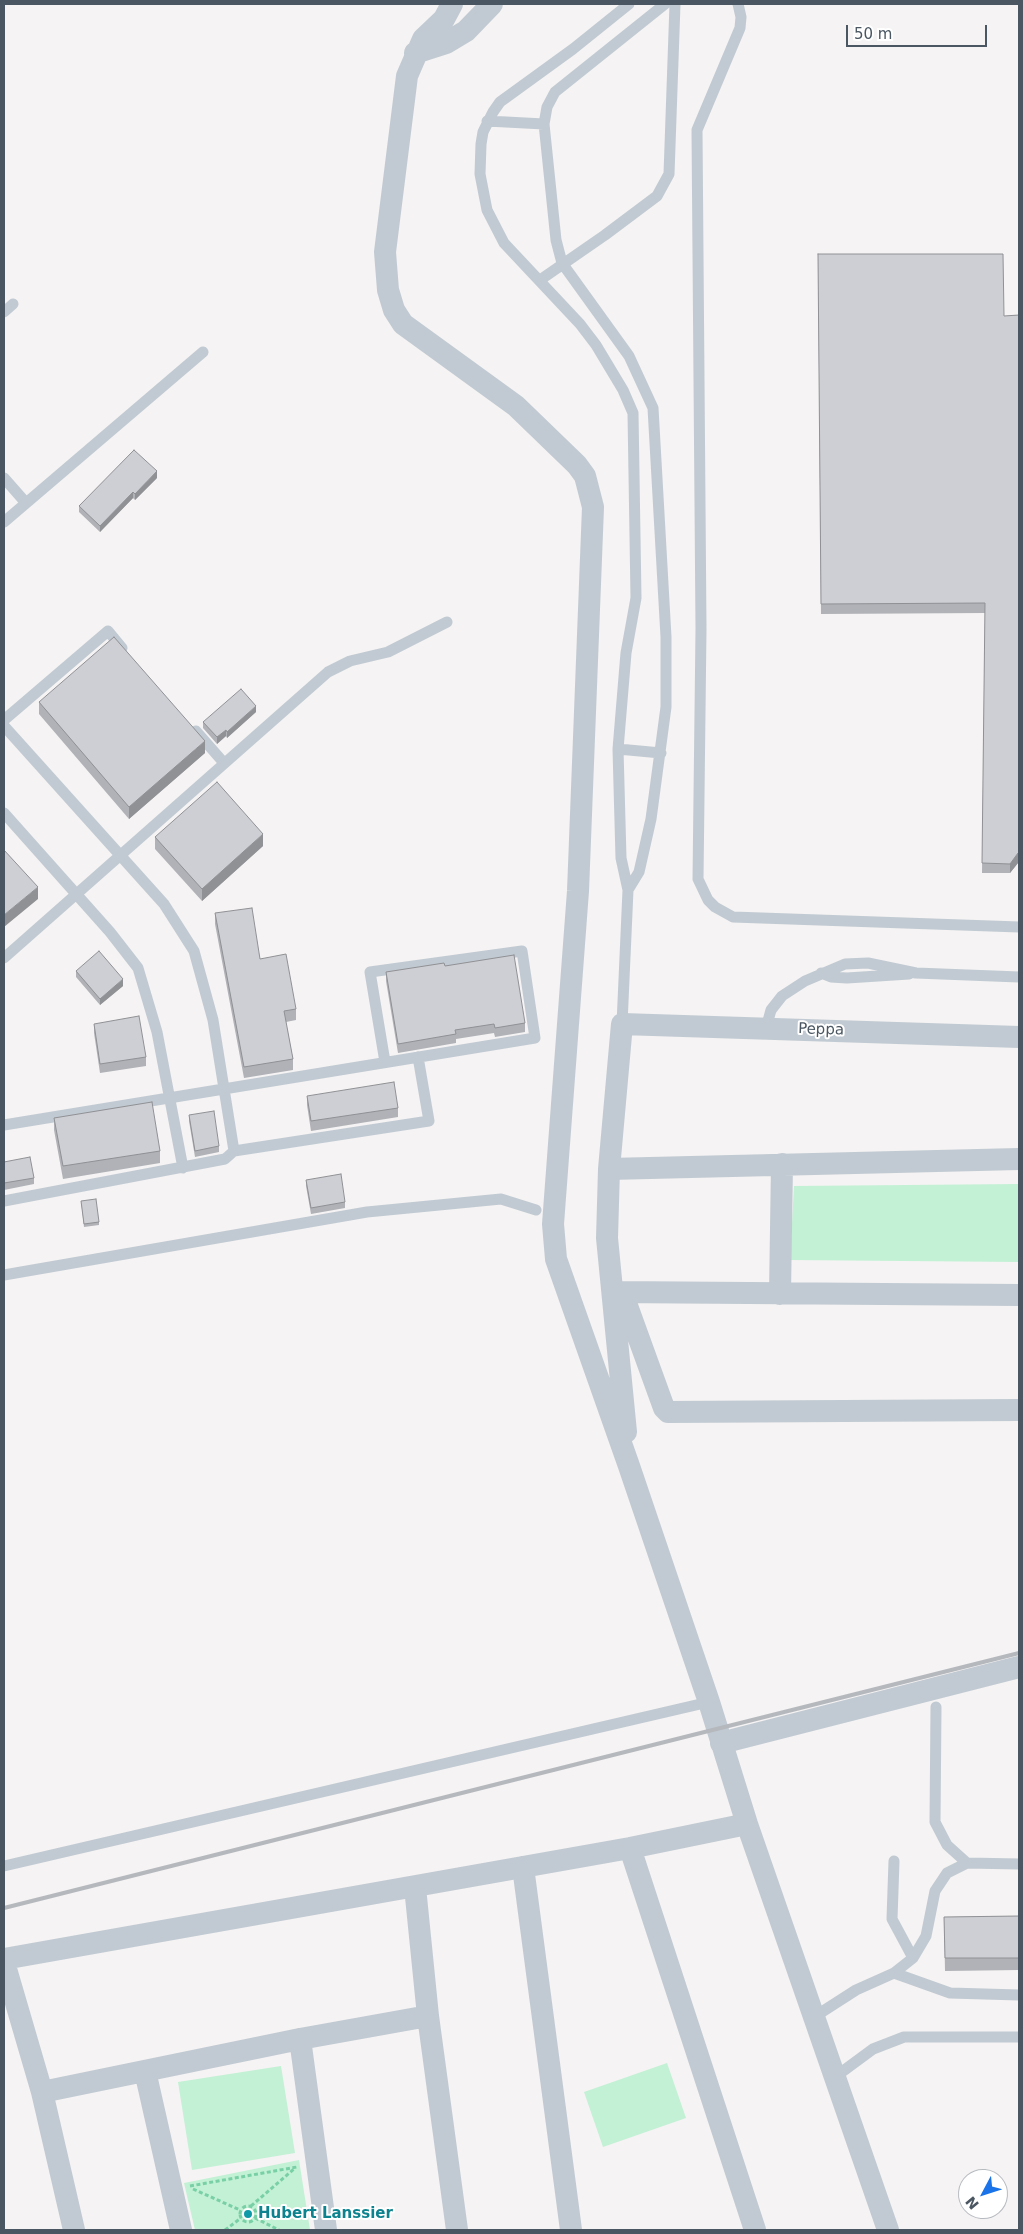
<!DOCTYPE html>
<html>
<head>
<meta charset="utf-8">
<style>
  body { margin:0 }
  #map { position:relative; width:1023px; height:2234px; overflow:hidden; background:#f5f3f3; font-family:"DejaVu Sans",sans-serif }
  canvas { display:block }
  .frame { position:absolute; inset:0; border:5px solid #4a5661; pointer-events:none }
  .north { position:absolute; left:958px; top:2169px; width:50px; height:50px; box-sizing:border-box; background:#fff; border:1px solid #b7bbc0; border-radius:50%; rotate:230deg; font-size:14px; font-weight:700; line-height:20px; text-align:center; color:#4a5661 }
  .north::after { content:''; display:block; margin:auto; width:18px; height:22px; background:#1a73e8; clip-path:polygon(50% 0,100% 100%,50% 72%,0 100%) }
  .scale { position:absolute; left:846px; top:25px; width:141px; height:22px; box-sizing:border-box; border:2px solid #4a5661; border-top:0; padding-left:6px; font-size:15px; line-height:18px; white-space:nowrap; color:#4a5661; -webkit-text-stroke:4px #fff; paint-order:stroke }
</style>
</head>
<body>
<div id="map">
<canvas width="1023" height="2234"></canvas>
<div class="frame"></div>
<div class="north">N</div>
<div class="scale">50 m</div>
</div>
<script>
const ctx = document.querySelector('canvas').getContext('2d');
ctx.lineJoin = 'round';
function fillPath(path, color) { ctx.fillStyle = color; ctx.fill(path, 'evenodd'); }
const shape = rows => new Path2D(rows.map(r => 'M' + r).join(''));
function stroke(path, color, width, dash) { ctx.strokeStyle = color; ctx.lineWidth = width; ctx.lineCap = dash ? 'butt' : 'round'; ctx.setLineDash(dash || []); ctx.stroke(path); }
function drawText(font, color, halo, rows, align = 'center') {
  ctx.font = font + ' "DejaVu Sans",sans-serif'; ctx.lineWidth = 4; ctx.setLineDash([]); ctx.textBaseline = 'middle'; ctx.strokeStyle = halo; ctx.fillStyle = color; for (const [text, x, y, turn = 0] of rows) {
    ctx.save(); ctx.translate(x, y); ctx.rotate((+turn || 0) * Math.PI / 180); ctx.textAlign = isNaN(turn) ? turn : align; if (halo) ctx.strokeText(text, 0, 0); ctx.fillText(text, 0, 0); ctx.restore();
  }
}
const green = shape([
  [1019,1184,1019,1262,790,1260,794,1186],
  [667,2063,686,2118,603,2147,584,2092],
  [281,2066,295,2153,192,2170,178,2082],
  [299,2160,310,2230,195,2230,184,2183]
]);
const path = shape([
  [190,2186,297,2167],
  [193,2189,240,2210],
  '240 2214a8 8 0 1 1 16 0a8 8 0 1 1-16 0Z',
  [251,2206,294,2169],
  [255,2218,279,2230],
  [225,2230,241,2218]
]);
const service = shape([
  [738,4,741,17,740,28,697,130,701,629,698,879,708,900,715,907,733,917,1019,927],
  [487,121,544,124],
  [540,280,605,235,657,196,669,174,675,4],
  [4,312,13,304],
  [4,478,26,503],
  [4,522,203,352],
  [4,720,108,631,122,648],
  [4,726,164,904,194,951,213,1020,234,1151],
  [196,731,224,763],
  [618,749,661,753],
  [4,813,110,932,138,968,157,1032,183,1168],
  [628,890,639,872,651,819,666,707,666,637,653,408,629,356,562,263,556,240,544,124,547,107,555,92,665,4],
  [4,958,328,672,350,661,388,652,447,622],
  [821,973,831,977,847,978,909,974],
  [622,1024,628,890,621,858,618,749,626,653,636,598,633,413,623,390,596,345,580,324,504,243,487,210,480,174,481,144,483,132,493,112,500,102,573,49,629,4],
  [766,1028,771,1010,782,996,805,981,845,964,868,963,916,973,1019,977],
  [4,1125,535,1038,522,951,370,972,385,1062],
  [4,1201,225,1159,234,1151,429,1121,418,1057],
  [4,1275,367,1212,501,1199,536,1210],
  [936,1707,935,1822,947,1845,967,1863],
  [894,1861,892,1919,913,1958],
  [4,1866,709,1702],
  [894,1973,950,1993,1019,1995],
  [814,2017,856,1990,894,1973,913,1958,926,1936,935,1891,947,1873,967,1863,1019,1864],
  [835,2077,873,2049,904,2037,1019,2037]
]);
const minor = shape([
  [452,4,444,19,423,39,407,76,385,252,388,290,394,310,403,324,516,406,577,465,585,476,593,507,578,891,553,1224,556,1259,629,1466,709,1702,747,1824,888,2230],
  [415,53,446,43,466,31,492,4],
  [609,1169,1019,1159],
  [613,1292,1019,1295],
  [622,1292,664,1408,668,1412,1019,1410],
  [780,1294,782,1164],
  [626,1432,607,1238,609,1169,622,1024,1019,1037],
  [721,1743,1019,1667],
  [630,1848,755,2230],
  [523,1867,571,2230],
  [415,1887,428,2016,457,2230],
  [4,1959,630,1848,747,1824],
  [4,1962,42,2092,74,2230],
  [300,2039,326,2230],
  [145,2071,181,2230],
  [42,2092,300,2039,428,2016]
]);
const rail = shape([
  [4,1908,1019,1653]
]);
const wall = shape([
  [818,254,1004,316,1019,315,1019,864,1018,863,1010,873,982,873,985,613,821,614],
  [157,478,135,500,133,498,100,532,79,512,79,506],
  [39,702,205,753,129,819,39,714],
  [256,712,227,738,226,736,217,744,203,728,203,722],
  [155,837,263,846,202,901,155,849],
  [215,913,260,959,296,1009,296,1020,286,1022,293,1059,293,1070,244,1078,215,924],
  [445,966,525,1023,525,1032,495,1037,494,1033,456,1039,456,1043,398,1053,386,981,386,972],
  [76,971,123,986,100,1005,76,977],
  [94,1024,146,1057,146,1066,100,1073,94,1033],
  [307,1096,398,1108,398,1117,311,1131,307,1105],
  [189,1115,219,1146,219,1152,195,1157,189,1121],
  [54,1118,160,1151,160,1163,63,1179,54,1130],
  [4,1162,34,1178,34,1184,4,1190],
  [306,1180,345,1202,345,1208,311,1214,306,1186],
  [81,1201,99,1222,99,1225,84,1227],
  [1019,1916,1019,1970,945,1971,944,1917]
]);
const shadedWall = shape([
  [157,471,157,478,135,500,135,494],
  [133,492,133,498,100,532,100,526],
  [256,706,256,712,227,738,227,732],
  [226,730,226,736,217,744,217,737],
  [205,741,205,753,129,819,129,807],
  [263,834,263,846,202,901,202,889],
  [1018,853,1018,863,1010,873,1010,864],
  [38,887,38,899,4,927,4,915],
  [123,979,123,986,100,1005,100,999]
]);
const building = shape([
  [818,254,1003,254,1004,316,1019,315,1019,854,1018,853,1010,864,982,863,985,603,821,604,818,254],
  [134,450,157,471,135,494,133,492,100,526,79,506,134,450],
  [114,637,205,741,129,807,39,702,114,637],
  [241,689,256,706,227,732,226,730,217,737,203,722,241,689],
  [217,782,263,834,202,889,155,837,217,782],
  [4,850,38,887,4,915,4,850],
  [252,908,260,959,286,954,296,1009,284,1011,293,1059,244,1067,215,913,252,908],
  [99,951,123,979,100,999,76,971,99,951],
  [514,955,525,1023,495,1028,494,1024,455,1030,456,1034,398,1044,386,972,444,963,445,966,514,955],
  [139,1016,146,1057,100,1064,94,1024,139,1016],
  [394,1082,398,1108,311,1121,307,1096,394,1082],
  [152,1102,160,1151,63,1166,54,1118,152,1102],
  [214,1111,219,1146,195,1151,189,1115,214,1111],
  [30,1157,34,1178,4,1183,4,1162,30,1157],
  [341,1174,345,1202,311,1208,306,1180,341,1174],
  [96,1199,99,1222,84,1224,81,1201,96,1199],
  [1019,1916,1019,1958,945,1958,944,1917,1019,1916]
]);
const markers = [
  [248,2214,5,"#0f9aa8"]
];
const streetNames = [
  ["Peppa",821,1030,2]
];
const cultureNames = [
  ["Hubert Lanssier",258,2214]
];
fillPath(green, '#c3f1d5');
stroke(path, '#7ad0a6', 3, [4, 2.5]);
stroke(service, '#c1cad2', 11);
stroke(minor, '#c1cad2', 22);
stroke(rail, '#b5b8bd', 4);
fillPath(wall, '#b0b2b7');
fillPath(shadedWall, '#909195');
fillPath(building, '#cdcfd5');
stroke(building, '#909195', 1);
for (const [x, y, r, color] of markers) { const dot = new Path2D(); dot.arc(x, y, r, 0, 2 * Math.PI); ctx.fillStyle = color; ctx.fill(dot); stroke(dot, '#fff', 2); }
drawText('15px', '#4a5661', '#fff', streetNames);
drawText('bold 15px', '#0d838f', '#fff', cultureNames, 'left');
</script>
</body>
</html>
